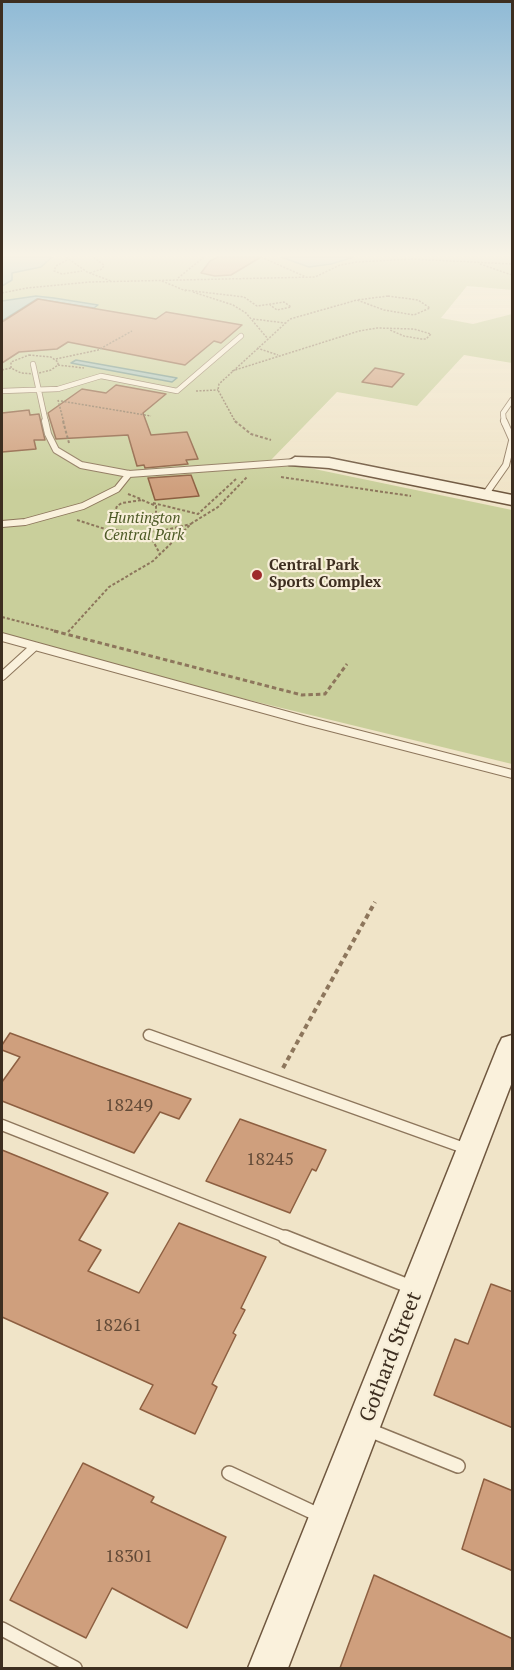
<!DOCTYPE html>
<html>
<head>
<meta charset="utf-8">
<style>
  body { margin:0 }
  #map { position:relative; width:514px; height:1670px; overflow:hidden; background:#f0e4c8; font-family:"PT Serif",serif }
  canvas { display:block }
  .frame { position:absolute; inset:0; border:3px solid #3d2e20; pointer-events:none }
</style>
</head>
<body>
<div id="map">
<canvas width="514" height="1670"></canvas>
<div class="frame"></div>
</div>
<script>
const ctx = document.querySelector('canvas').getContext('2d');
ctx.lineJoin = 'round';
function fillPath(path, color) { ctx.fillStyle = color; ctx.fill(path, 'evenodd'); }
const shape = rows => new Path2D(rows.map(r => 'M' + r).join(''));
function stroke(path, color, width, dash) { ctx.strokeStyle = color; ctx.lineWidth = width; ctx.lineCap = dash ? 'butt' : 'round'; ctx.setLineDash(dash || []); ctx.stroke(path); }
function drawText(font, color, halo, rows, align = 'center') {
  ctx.font = font + ' "PT Serif",serif'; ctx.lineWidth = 4.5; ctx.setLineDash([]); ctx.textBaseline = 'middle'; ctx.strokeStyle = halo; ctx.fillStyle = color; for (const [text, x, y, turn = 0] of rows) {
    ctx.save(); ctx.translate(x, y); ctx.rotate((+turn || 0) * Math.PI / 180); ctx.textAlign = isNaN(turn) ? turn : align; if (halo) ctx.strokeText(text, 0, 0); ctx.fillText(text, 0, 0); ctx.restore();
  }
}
const green = shape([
  [2,257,512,257,512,290,467,286,441,318,473,324,512,314,512,363,464,355,417,406,337,392,271,460,512,510,512,764,2,640]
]);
const water = shape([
  [2,257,52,257,41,267,12,273,12,280,2,286,2,257],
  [281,257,354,257,331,264,309,267,281,257],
  [36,296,54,298,98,305,94,308,37,299,2,321,2,301,36,296],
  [76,360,177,378,172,382,71,363,76,360]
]);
const building = shape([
  [218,257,261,257,231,275,215,276,201,273,210,261,218,257],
  [38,299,156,319,166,312,242,325,221,343,214,341,185,365,68,342,57,349,19,352,2,363,2,322,38,299],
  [375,368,396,372,404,374,392,387,362,382,375,368],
  [116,385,166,394,143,413,151,435,187,432,198,459,186,460,188,464,145,468,144,465,137,466,128,435,56,439,48,413,82,389,106,393,116,385],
  [29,410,30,415,39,414,45,440,34,440,36,449,2,452,2,413,29,410],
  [191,475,199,496,155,500,148,478,191,475],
  [10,1033,99,1066,191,1099,179,1119,160,1112,134,1153,2,1101,2,1082,20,1057,2,1050,2,1045,10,1033],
  [240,1119,326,1150,316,1171,312,1169,290,1213,206,1181,240,1119],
  [2,1150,108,1193,79,1240,101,1250,88,1271,139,1293,179,1223,266,1257,241,1308,245,1310,233,1333,236,1335,212,1384,217,1387,195,1434,140,1409,153,1385,2,1317,2,1150],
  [491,1284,513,1292,513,1428,434,1395,455,1339,468,1344,491,1284],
  [83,1463,154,1497,151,1502,226,1537,187,1628,112,1588,86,1638,10,1600,83,1463],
  [484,1479,513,1491,513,1571,462,1549,484,1479],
  [374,1575,513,1639,513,1668,340,1668,374,1575]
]);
const pathFar3 = shape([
  [66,257,87,272,111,281],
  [261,257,306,277],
  [67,260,56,266,54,271,62,274,82,271],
  [480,264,512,275],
  [90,273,102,269,104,265,93,257],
  [178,278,204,257],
  [162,281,186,291],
  [185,290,244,297,257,306,284,302,291,307,277,310,270,305],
  [193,292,233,305,246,313,268,339],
  [2,293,27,288,90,282,315,277,340,265,357,262,412,259,512,264],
  [388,296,418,300,430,308,414,315,384,310,357,300,388,296],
  [253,319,285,323],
  [257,348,278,355],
  [29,355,51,357,58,362,58,365,51,370,35,374,21,373,11,368,11,362,29,355],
  [56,359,98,350,132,331],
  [58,365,84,368],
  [2,370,11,368],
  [232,371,359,331,377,328,414,329,431,334,426,339,421,339,404,336,390,330],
  [196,391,218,390],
  [58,400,64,423],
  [61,401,151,416],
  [236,423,218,390,219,384,290,319,357,300]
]);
const pathFar2 = shape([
  [63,421,69,443],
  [235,421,251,434,271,440],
  [281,477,411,496],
  [128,494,141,499],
  [142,500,156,506,156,513,137,520,125,519,115,512,117,506,122,503,142,500],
  [153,503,198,514,236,479],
  [154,514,161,531],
  [77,520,105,529,138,532,161,531,191,524],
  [139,533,152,539,160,554],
  [2,617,60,632],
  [68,632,109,587,153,561,192,523,218,507,247,477]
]);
const pathFar1 = shape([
  [54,631,302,695,325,694,347,664]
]);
const path = shape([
  [283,1068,375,902]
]);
const laneFar4 = shape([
  [33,364,46,423],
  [2,391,58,389,101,376,177,391,241,336],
  [504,423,503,413,512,400]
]);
const laneFar3 = shape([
  [45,421,48,434,56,450,81,465,129,474,295,462],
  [504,421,512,439],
  [485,495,506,465,512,441],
  [2,524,25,522,83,506,117,489,129,474]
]);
const laneFar2 = shape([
  [2,637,307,721,512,774],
  [2,676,34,647]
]);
const laneFar1 = shape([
  [149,1035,467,1149],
  [2,1125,288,1238]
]);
const lane = shape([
  [285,1237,411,1287],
  [369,1430,458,1466],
  [229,1473,321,1516],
  [2,1629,75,1668]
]);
const secondary = shape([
  [295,457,329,458,512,495,512,505,329,468,289,465,287,462,295,457],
  [512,1035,512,1082,288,1668,248,1668,498,1046,502,1038,512,1035]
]);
const markers = [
  [257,575,6,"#9e2a2b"]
];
const farParknames = [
  ["Huntington",144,519],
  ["Central Park",144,536]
];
const farPoinames = [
  ["Central Park",269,566],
  ["Sports Complex",269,583]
];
const nearNumbernames = [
  ["18249",129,1106],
  ["18245",270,1160],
  ["18261",118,1326],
  ["18301",129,1557]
];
const nearStreetnames = [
  ["Gothard Street",391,1357,-69]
];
fillPath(green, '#c9cf9b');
fillPath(water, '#a9c4bc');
stroke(water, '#6f938a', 1.5);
fillPath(building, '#cf9f7d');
stroke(building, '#8d5f41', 1.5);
stroke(laneFar4, '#8d765c', 6);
stroke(laneFar3, '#8d765c', 8);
stroke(laneFar2, '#8d765c', 10);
stroke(laneFar1, '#8d765c', 13);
stroke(lane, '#8d765c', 16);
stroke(secondary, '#6f573f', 3);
stroke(pathFar3, '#8d765c', 1.5, [2, 1.5]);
stroke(pathFar2, '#8d765c', 2, [3, 2]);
stroke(pathFar1, '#8d765c', 3, [4.5, 3]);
stroke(path, '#8d765c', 4, [5, 4]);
stroke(laneFar4, '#faf1dc', 4.5);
stroke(laneFar3, '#faf1dc', 6);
stroke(laneFar2, '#faf1dc', 8);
stroke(laneFar1, '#faf1dc', 10);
stroke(lane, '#faf1dc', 13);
fillPath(secondary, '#faf1dc');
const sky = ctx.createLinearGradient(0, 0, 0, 491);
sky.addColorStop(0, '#8fbad6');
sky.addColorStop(0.52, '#f8f3e6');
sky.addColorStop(1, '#f8f3e600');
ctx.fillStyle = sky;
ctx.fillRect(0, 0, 514, 491);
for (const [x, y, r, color] of markers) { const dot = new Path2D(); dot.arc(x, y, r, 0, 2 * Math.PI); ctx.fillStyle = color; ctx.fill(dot); stroke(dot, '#f7eed8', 2); }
drawText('italic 15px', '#4d5a26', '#f7eed8', farParknames);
drawText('bold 15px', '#3d2e20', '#f7eed8', farPoinames, 'left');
drawText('18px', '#624a37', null, nearNumbernames);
drawText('21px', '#3d2e20', '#f7eed8', nearStreetnames);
</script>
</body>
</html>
